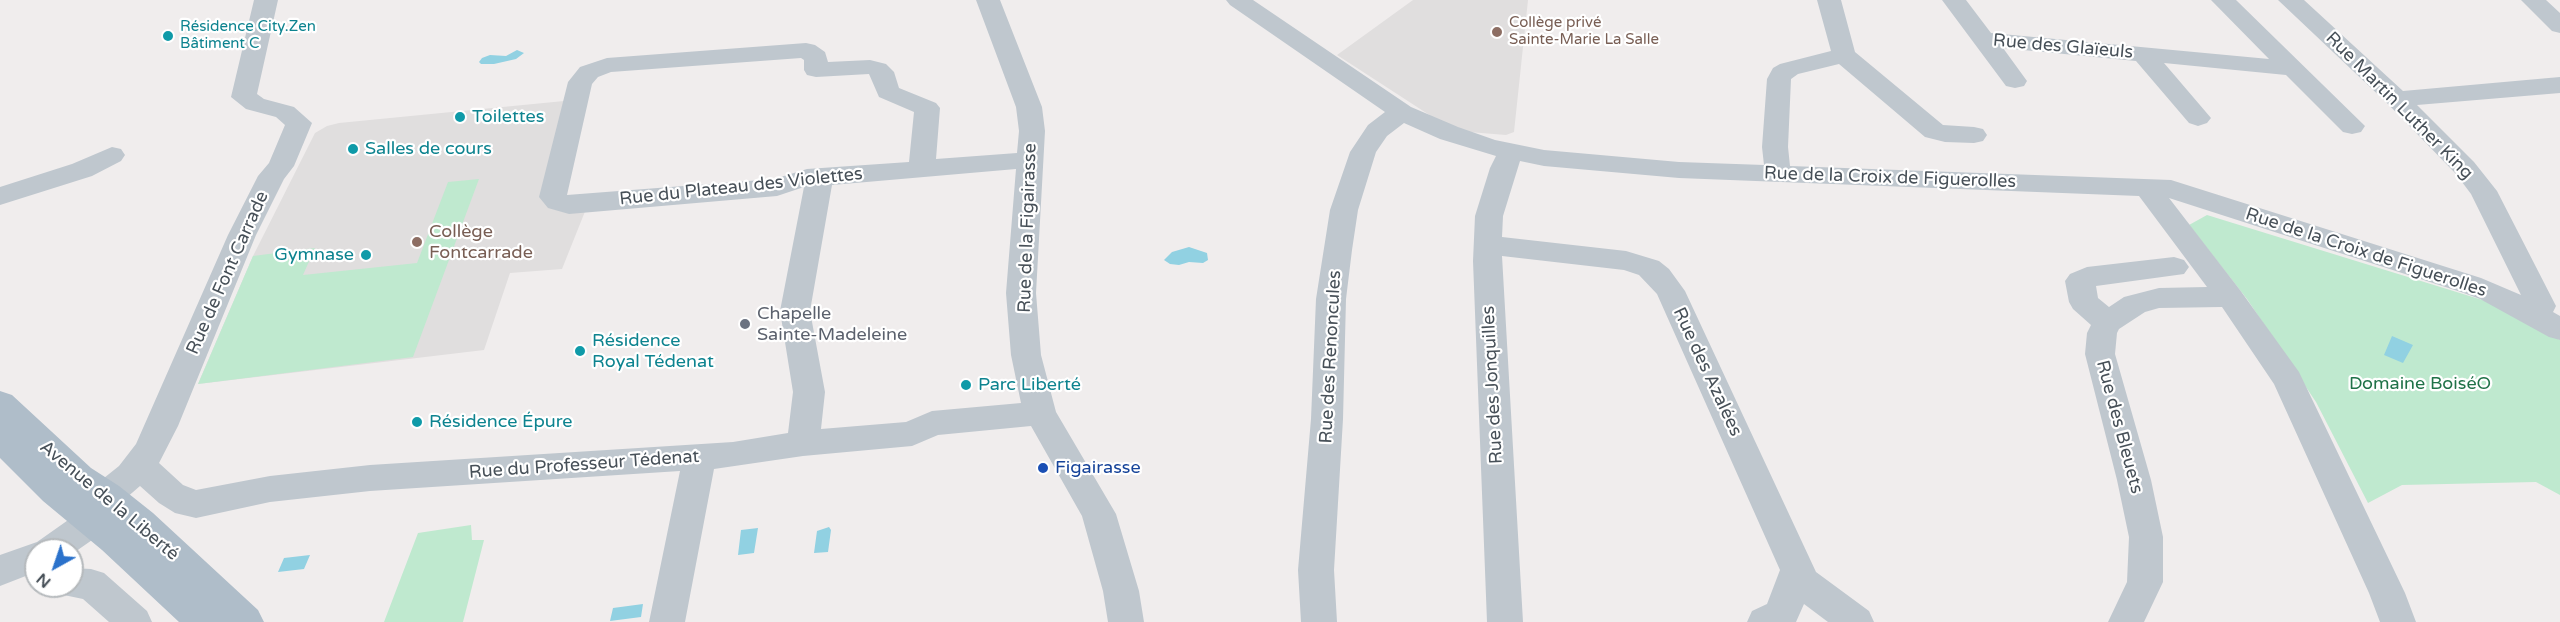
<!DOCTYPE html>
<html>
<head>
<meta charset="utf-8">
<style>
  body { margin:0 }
  #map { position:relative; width:2560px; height:622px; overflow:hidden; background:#f0eded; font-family:"Varela Round",sans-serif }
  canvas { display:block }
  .north { position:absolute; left:24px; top:538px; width:60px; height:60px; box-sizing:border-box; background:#fff; border:2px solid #b5b9bc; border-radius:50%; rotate:220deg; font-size:16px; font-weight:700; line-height:24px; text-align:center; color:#475058 }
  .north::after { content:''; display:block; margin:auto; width:21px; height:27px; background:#2b72cb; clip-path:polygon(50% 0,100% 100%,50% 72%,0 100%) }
</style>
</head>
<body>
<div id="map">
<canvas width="2560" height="622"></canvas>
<div class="north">N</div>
</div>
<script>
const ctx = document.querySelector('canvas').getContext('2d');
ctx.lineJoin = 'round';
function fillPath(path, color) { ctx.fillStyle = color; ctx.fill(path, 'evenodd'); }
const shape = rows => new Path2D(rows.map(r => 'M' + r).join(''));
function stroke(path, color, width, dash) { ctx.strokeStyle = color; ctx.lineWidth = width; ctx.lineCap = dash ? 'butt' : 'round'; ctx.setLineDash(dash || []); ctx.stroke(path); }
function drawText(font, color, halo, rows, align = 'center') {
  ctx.font = font + ' "Varela Round",sans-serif'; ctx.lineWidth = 4.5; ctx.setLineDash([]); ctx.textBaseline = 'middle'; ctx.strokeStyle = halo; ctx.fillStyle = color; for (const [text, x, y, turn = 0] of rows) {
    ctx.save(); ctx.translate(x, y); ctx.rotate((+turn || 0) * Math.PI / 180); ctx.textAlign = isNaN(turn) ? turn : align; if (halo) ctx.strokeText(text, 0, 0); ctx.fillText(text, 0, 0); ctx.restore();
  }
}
const education = shape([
  [1413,0,1528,0,1514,132,1506,135,1469,132,1434,118,1337,55],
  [564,101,541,197,586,209,562,269,510,273,484,350,198,384,253,256,315,133,327,126,339,123]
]);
const green = shape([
  [479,179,413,357,198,384,253,256,315,248,303,275,417,263,448,182],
  [2207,215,2489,302,2560,340,2560,495,2536,482,2402,485,2368,503,2316,402,2247,299,2189,225],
  [471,525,472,540,484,540,463,622,384,622,418,533]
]);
const water = shape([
  [517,50,524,53,516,59,494,64,481,64,479,62,482,58,490,55,506,56],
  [1189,247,1207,253,1208,260,1203,263,1189,262,1179,265,1170,264,1164,260,1172,252],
  [2392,336,2413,345,2403,363,2384,355],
  [829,527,831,530,828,552,814,553,817,531],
  [758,528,754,553,738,555,741,530],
  [310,555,304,569,278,572,284,558],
  [643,604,641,617,610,621,613,608]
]);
const minor = shape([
  [254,0,278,0,257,94,264,99,294,107,312,123,294,166,284,179,256,235,178,426,159,463,183,485,196,490,270,476,370,465,733,442,788,433,793,392,780,311,804,187,777,196,569,214,548,208,539,197,568,82,580,67,607,58,806,43,815,45,825,52,828,62,870,60,886,64,894,72,899,88,936,103,940,108,936,159,1017,153,1019,131,1016,107,976,0,1000,0,1042,107,1045,131,1036,293,1041,355,1056,412,1116,514,1139,591,1144,622,1108,622,1103,591,1082,516,1031,426,938,435,912,446,803,456,714,469,685,622,649,622,680,471,370,491,270,502,196,518,175,513,159,503,140,486,118,505,105,531,72,554,72,550,36,550,36,572,0,586,0,555,37,542,81,511,94,486,119,466,136,444,228,235,258,176,269,163,285,125,276,117,246,109,231,97,254,0],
  [801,58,804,60,804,70,807,75,816,77,869,74,879,97,914,112,909,162,807,169,774,179,567,195,592,84,598,77,611,72,801,58],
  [1016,169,1006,293,1011,355,1021,403,932,411,906,422,821,429,825,392,810,311,832,185,1016,169],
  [1226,0,1253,0,1411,107,1458,127,1495,140,1544,150,1679,162,1764,165,1762,147,1767,79,1773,68,1780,64,1831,51,1817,0,1841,0,1855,52,1943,125,1974,127,1983,129,1987,135,1983,141,1974,143,1945,142,1925,137,1839,64,1798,74,1791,79,1788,147,1790,166,2171,180,2481,278,2521,295,2471,194,2456,174,2388,104,2278,0,2304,0,2403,91,2560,77,2560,93,2417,105,2474,162,2497,191,2556,306,2553,312,2560,316,2560,340,2549,337,2480,299,2461,292,2169,198,2240,290,2299,372,2405,593,2416,622,2380,622,2369,593,2274,384,2222,307,2159,308,2145,312,2119,329,2117,333,2115,354,2151,480,2163,537,2163,582,2144,622,2108,622,2127,582,2129,537,2117,480,2085,354,2087,333,2091,325,2073,309,2069,302,2065,281,2070,274,2087,267,2174,257,2184,260,2189,267,2184,274,2096,286,2098,298,2109,307,2124,297,2159,288,2207,287,2139,196,1679,178,1544,166,1520,161,1503,216,1502,237,1626,251,1659,261,1669,269,1685,291,1816,572,1869,611,1874,622,1828,622,1804,604,1796,622,1747,622,1752,611,1767,604,1780,570,1657,294,1639,275,1624,270,1502,256,1523,622,1487,622,1473,261,1475,216,1490,168,1496,156,1440,139,1404,123,1387,136,1376,152,1358,210,1352,250,1346,299,1343,419,1334,570,1337,622,1301,622,1298,570,1311,419,1316,299,1330,210,1350,152,1368,125,1385,112,1230,5,1226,0],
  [1942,0,1966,0,1991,33,2269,59,2211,0,2236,0,2365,126,2361,132,2352,134,2343,132,2286,75,2164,63,2211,118,2207,123,2198,126,2189,123,2136,61,2003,48,2027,81,2024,86,2015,88,2006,86,1942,0],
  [2521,0,2546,0,2560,13,2560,33,2552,31,2521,0],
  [112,147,121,149,125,155,121,161,92,176,0,205,0,187,72,164,112,147],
  [72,568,91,569,104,573,147,611,152,622,109,622,83,599,59,594,55,586,72,586,72,568]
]);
const major = shape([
  [0,391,12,395,91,468,119,486,153,513,258,610,264,622,179,622,102,550,43,501,0,458,0,391]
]);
const markers = [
  [1497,32,6,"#8d6e63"],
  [168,36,6,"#0f9aa8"],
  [460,117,6,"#0f9aa8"],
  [353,149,6,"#0f9aa8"],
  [417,242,6,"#8d6e63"],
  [366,255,6,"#0f9aa8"],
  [745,324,6,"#6b7280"],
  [580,351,6,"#0f9aa8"],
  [966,385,6,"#0f9aa8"],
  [417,422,6,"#0f9aa8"],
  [1043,468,6,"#1a4fb4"]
];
const farEducationnames = [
  ["Collège privé",1509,23],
  ["Sainte-Marie La Salle",1509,40]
];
const farCulturenames = [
  ["Résidence City.Zen",180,27],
  ["Bâtiment C",180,44]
];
const streetNames = [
  ["Rue des Glaïeuls",2063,47,5],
  ["Rue Martin Luther King",2399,106,45],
  ["Rue de la Croix de Figuerolles",1890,178,2],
  ["Rue du Plateau des Violettes",741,187,-6],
  ["Rue de la Figairasse",1028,228,-88],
  ["Rue de la Croix de Figuerolles",2366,253,18],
  ["Rue de Font Carrade",228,273,-66],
  ["Rue des Renoncules",1331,357,-87],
  ["Rue des Azalées",1707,372,65],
  ["Rue des Jonquilles",1493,385,-93],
  ["Rue des Bleuets",2119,427,75],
  ["Rue du Professeur Tédenat",584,465,-4],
  ["Avenue de la Liberté",109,501,40]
];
const cultureNames = [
  ["Toilettes",472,117],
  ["Salles de cours",365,149],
  ["Gymnase",354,255,"right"],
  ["Résidence",592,341],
  ["Royal Tédenat",592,362],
  ["Parc Liberté",978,385],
  ["Résidence Épure",429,422]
];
const educationNames = [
  ["Collège",429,232],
  ["Fontcarrade",429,253]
];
const worshipNames = [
  ["Chapelle",757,314],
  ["Sainte-Madeleine",757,335]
];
const parkNames = [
  ["Domaine BoiséO",2420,384]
];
const transitNames = [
  ["Figairasse",1055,468]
];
fillPath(education, '#e0dede');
fillPath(green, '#bfe9cf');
fillPath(water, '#91d1e2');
fillPath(minor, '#bfc7ce');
fillPath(major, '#afbdc9');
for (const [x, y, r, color] of markers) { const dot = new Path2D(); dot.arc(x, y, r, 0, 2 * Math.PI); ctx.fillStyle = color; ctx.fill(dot); stroke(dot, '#fff', 2); }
drawText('15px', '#785e54', '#fff', farEducationnames, 'left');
drawText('15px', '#0d838f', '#fff', farCulturenames, 'left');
drawText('18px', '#475058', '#fff', streetNames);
drawText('18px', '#0d838f', '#fff', cultureNames, 'left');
drawText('18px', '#785e54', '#fff', educationNames, 'left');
drawText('18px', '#5b616d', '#fff', worshipNames, 'left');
drawText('18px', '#207248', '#fff', parkNames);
drawText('18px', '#164399', '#fff', transitNames, 'left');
</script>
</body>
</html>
